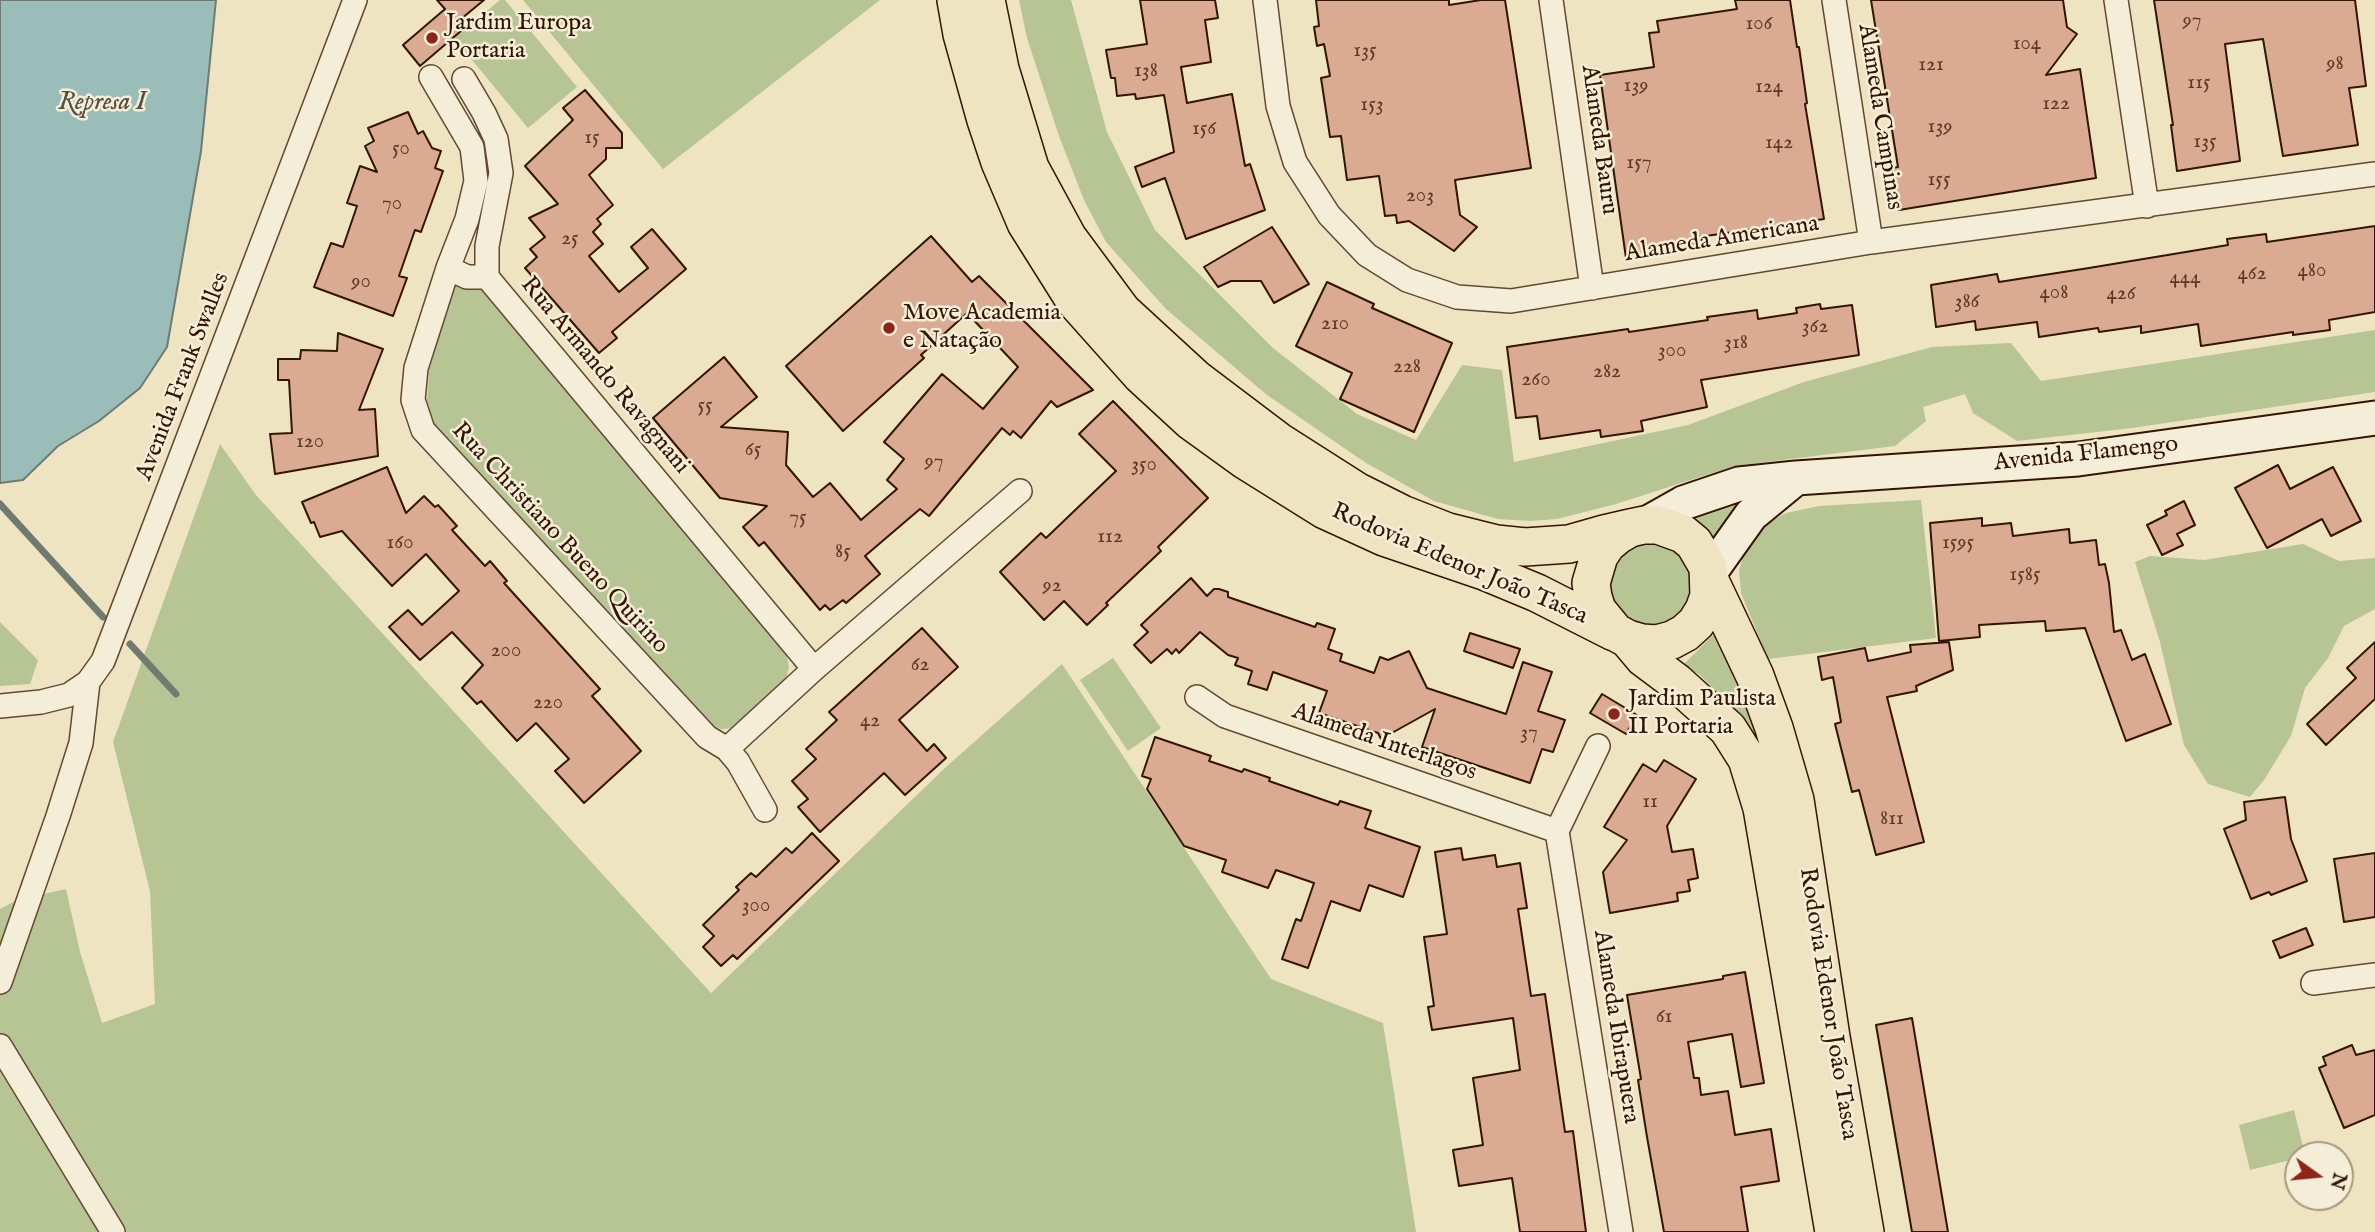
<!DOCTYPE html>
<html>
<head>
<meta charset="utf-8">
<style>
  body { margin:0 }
  #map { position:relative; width:2375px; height:1232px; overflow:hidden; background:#eee4c2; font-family:"IM FELL English",serif }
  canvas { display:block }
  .north { position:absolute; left:2284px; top:1141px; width:70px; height:70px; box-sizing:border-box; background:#f4edd7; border:2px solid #a79781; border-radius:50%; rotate:105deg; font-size:19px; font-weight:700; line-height:28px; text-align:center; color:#331501 }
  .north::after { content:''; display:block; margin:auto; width:24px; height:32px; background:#8f2418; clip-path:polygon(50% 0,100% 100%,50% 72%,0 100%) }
</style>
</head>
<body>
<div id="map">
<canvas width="2375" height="1232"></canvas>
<div class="north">N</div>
</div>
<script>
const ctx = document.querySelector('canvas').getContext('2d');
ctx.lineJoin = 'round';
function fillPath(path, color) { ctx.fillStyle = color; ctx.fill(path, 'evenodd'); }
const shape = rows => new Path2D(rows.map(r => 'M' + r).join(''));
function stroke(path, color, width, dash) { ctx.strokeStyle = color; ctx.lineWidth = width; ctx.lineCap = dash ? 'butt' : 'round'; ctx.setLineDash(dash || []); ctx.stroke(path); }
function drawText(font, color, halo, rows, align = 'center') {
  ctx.font = font + ' "IM FELL English",serif'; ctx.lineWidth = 5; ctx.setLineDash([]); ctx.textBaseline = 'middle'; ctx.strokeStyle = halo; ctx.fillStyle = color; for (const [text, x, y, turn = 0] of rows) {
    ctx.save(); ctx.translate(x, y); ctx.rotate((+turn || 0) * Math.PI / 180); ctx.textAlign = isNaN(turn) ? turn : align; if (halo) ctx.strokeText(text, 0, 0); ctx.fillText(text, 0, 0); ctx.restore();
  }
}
const green = shape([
  [500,0,505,0,577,87,528,128,454,38],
  [523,0,880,0,663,169],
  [1019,0,1071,0,1107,132,1155,230,1273,348,1357,414,1416,440,1462,365,1502,370,1514,462,1688,425,1804,382,1932,347,2011,343,2041,381,2375,330,2375,392,2132,428,2017,441,1973,413,1965,394,1923,407,1926,421,1895,446,1734,466,1616,504,1557,519,1530,521,1498,519,1434,501,1366,463,1267,395,1166,309,1106,242,1084,200,1059,136,1027,38],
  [456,284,481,285,786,652,789,667,785,683,736,728,721,729,709,724,433,424,427,401,429,370,443,319],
  [220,444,256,495,711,993,946,767,1062,664,1271,979,1383,1023,1416,1232,0,1232,0,909,17,900,66,889,80,952,102,1023,155,1004,150,891,113,742],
  [1921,500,1936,638,1768,659,1741,593,1739,570,1747,545,1763,526,1786,513,1819,506],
  [1741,501,1715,544,1706,527,1685,517,1720,505],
  [1670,541,1697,571,1690,612,1654,632,1616,617,1606,570,1631,542],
  [2303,544,2339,561,2375,558,2375,609,2344,626,2328,658,2305,688,2291,736,2264,780,2250,797,2208,784,2184,745,2160,642,2135,562,2150,556,2204,560],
  [0,622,38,660,30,684,0,686],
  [1716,632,1768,748,1760,752,1736,711,1700,675,1683,665],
  [1113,658,1161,728,1128,751,1080,680],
  [2294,1110,2305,1155,2298,1155,2298,1158,2250,1170,2239,1125]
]);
const water = shape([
  [0,0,216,0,201,151,167,347,140,388,99,421,58,446,23,480,0,483,0,0]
]);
const stream = shape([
  [0,504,103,617],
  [130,644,176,694]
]);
const building = shape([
  [437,0,484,0,455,24,461,31,420,66,403,45,445,9,437,0],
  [1140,0,1215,0,1218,18,1205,20,1211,62,1181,67,1187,103,1232,94,1245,166,1250,164,1265,210,1186,239,1165,178,1142,187,1135,167,1174,152,1164,95,1136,99,1135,94,1117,96,1115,78,1111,78,1106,50,1147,44,1140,0],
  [1316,0,1449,0,1449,5,1481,0,1505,0,1531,168,1455,180,1460,215,1477,227,1454,251,1409,221,1397,223,1396,215,1385,216,1379,176,1347,180,1341,136,1330,137,1321,78,1330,76,1324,44,1317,46,1314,27,1319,26,1316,0],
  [1735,0,1790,0,1797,47,1799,47,1807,103,1805,104,1824,219,1692,238,1694,248,1626,258,1600,75,1654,67,1649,33,1659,32,1657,21,1737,9,1735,0],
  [1871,0,2063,0,2067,27,2077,34,2046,75,2080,69,2096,178,1899,210,1892,168,1898,167,1871,0],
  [2154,0,2355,0,2366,86,2349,88,2358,145,2283,156,2263,39,2225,44,2240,161,2177,171,2171,125,2173,125,2154,0],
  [585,90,622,133,622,148,606,148,606,159,589,175,613,205,597,219,601,224,593,232,603,244,589,256,619,292,648,268,631,247,652,229,686,269,612,332,617,338,599,353,525,268,537,257,530,249,545,237,529,218,558,204,525,166,573,120,563,108,585,90],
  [408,112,418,134,423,131,432,148,441,151,435,168,443,171,421,232,415,230,399,276,407,278,393,316,314,287,331,243,343,247,357,206,347,203,360,166,377,172,365,146,374,141,368,128,408,112],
  [2375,226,2375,312,2329,320,2330,330,2293,335,2293,332,2201,346,2198,324,2141,333,2141,326,2099,332,2098,328,2039,337,2037,322,1976,330,1975,321,1936,327,1931,285,1997,274,1999,282,2089,268,2228,245,2227,239,2266,234,2267,242,2375,226],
  [1272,227,1309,284,1274,303,1261,281,1231,281,1218,287,1204,267,1272,227],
  [931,236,972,282,979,276,1093,390,1057,407,1051,401,1021,438,1013,431,1010,435,1002,428,929,516,920,509,865,556,880,574,846,603,843,600,830,610,825,605,820,610,764,542,759,546,743,527,767,506,720,498,653,418,724,357,757,397,721,427,788,432,786,465,813,497,830,483,861,520,897,489,887,480,904,459,884,442,942,374,983,409,1018,367,967,313,921,355,924,358,843,431,786,366,931,236],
  [1327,282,1374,304,1372,308,1452,343,1414,432,1340,399,1352,373,1296,346,1327,282],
  [1820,304,1821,309,1852,305,1859,355,1701,380,1707,407,1641,421,1643,431,1601,437,1600,430,1540,439,1537,416,1516,418,1507,347,1628,329,1629,332,1708,320,1707,317,1757,310,1758,319,1797,313,1796,308,1820,304],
  [338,333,383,349,359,410,375,409,378,456,275,474,270,434,292,433,289,380,278,380,278,359,300,359,301,350,337,351,338,333],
  [1113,401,1208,498,1158,547,1161,551,1106,603,1108,605,1087,625,1064,601,1044,620,1000,572,1041,533,1046,538,1116,471,1079,434,1113,401],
  [2278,465,2290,489,2333,467,2361,521,2331,536,2322,519,2267,548,2235,488,2278,465],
  [387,467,406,513,424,496,435,507,438,505,457,526,452,530,485,566,490,561,507,581,504,583,600,689,592,696,641,751,584,803,555,771,569,759,536,723,517,741,481,701,477,704,462,688,483,665,452,632,420,660,389,627,408,610,422,625,459,591,426,554,392,586,342,531,320,537,314,522,311,523,302,502,387,467],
  [2184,501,2195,525,2177,534,2183,545,2162,555,2147,525,2167,515,2165,511,2184,501],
  [1982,518,1982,526,2011,523,2013,536,2069,529,2070,543,2096,540,2099,565,2105,564,2109,583,2114,632,2121,630,2132,660,2145,654,2171,724,2126,741,2085,628,2046,631,2045,621,1979,625,1980,637,1939,641,1930,523,1982,518],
  [1191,578,1207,596,1214,589,1219,589,1228,592,1228,597,1315,627,1317,623,1335,629,1328,649,1342,654,1340,661,1374,673,1380,657,1388,660,1409,651,1427,688,1506,714,1523,662,1552,672,1538,711,1565,720,1553,752,1542,749,1530,783,1422,747,1435,709,1381,739,1378,733,1319,713,1327,691,1273,672,1267,690,1248,684,1252,671,1235,665,1238,658,1228,655,1200,632,1179,653,1176,649,1172,654,1167,649,1151,663,1134,645,1148,632,1141,625,1191,578],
  [922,628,958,667,899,720,927,751,934,744,946,758,905,795,884,773,820,832,798,807,808,799,792,781,816,759,806,749,837,720,829,712,922,628],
  [1470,633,1520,649,1513,668,1464,651,1470,633],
  [1949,642,1953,670,1916,686,1917,691,1887,697,1924,842,1876,855,1859,790,1852,792,1835,724,1841,722,1833,677,1822,680,1818,657,1865,648,1868,661,1911,652,1910,645,1949,642],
  [2375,642,2375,699,2326,745,2307,724,2356,678,2347,668,2375,642],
  [1602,694,1637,715,1626,734,1590,713,1602,694],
  [1155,737,1211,756,1209,761,1242,772,1244,769,1270,778,1269,781,1338,805,1340,801,1371,811,1365,828,1420,847,1403,897,1369,885,1360,911,1331,901,1308,968,1282,959,1296,919,1301,921,1314,883,1276,870,1268,888,1222,872,1226,860,1184,846,1147,789,1151,779,1142,776,1155,737],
  [1664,760,1696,779,1667,826,1672,852,1693,849,1698,878,1688,880,1690,891,1677,893,1678,901,1610,913,1603,872,1627,840,1604,827,1643,764,1656,772,1664,760],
  [2285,797,2291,839,2307,881,2271,895,2269,892,2251,899,2224,829,2246,820,2244,802,2285,797],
  [812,833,839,861,737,959,733,955,721,966,703,947,714,936,703,925,739,890,736,887,751,873,756,877,786,848,792,853,812,833],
  [1461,848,1463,860,1495,855,1497,867,1520,863,1527,908,1518,909,1531,996,1545,994,1565,1132,1573,1131,1586,1232,1520,1232,1512,1178,1459,1186,1453,1150,1483,1145,1473,1078,1520,1070,1513,1018,1432,1030,1428,1007,1434,1006,1424,937,1447,934,1435,852,1461,848],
  [2375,853,2375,917,2344,922,2334,859,2375,853],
  [2306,928,2313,945,2280,958,2273,941,2306,928],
  [1745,972,1764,1083,1741,1087,1732,1034,1688,1042,1694,1078,1699,1078,1701,1095,1728,1091,1735,1135,1771,1129,1779,1181,1741,1187,1748,1232,1664,1232,1647,1137,1638,1080,1641,1079,1627,995,1723,979,1723,976,1745,972],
  [1912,1018,1948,1232,1912,1232,1876,1025,1912,1018],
  [2352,1045,2356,1055,2375,1050,2375,1115,2344,1128,2319,1068,2326,1065,2323,1057,2352,1045]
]);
const street = shape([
  [1265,0,1278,106,1295,162,1329,215,1367,255,1407,280,1457,297,1511,301,1871,242,2375,174],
  [1551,0,1592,288],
  [1834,0,1871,242],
  [2116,0,2147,206],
  [431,77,472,147,476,181,467,219,448,268,416,368,413,400,423,430,707,737,727,749,738,762,765,810],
  [464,79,484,113,496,139,501,173,487,246,487,277,814,669],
  [448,268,467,277,487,277],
  [1197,697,1225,716,1557,831],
  [0,706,41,702,69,695,88,682,103,661,355,0],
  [727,749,814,669,1020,491],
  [1557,831,1621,1232],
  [1557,831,1598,746],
  [0,982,58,816,81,743,88,682],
  [2313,983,2375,975],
  [0,1046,113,1232]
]);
const secondary = shape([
  [1644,525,1683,503,1739,484,1796,478,2078,459,2375,418],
  [1709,574,1751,515,1796,478]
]);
const primary = shape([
  [956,0,962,34,986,120,1000,162,1026,223,1075,301,1141,375,1191,421,1245,460,1325,510,1384,537,1484,571,1537,593,1614,632],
  [986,0,1000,69,1030,168,1068,238,1122,311,1196,379,1278,441,1358,492,1402,514,1448,532,1496,544,1525,547,1569,544,1604,534,1630,528,1644,525,1658,525,1683,534,1694,543,1708,567,1709,596,1704,610,1696,623,1685,633,1672,640,1657,644,1642,643,1628,639,1615,632,1597,610,1593,597,1591,583,1599,556,1607,544,1618,535,1630,528],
  [1710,581,1755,676,1774,728,1795,800,1831,1037,1865,1232],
  [1628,639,1644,658,1676,682,1728,729,1747,759,1762,808,1834,1232]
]);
const markers = [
  [432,38,7,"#8f2418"],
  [889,328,7,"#8f2418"],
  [1614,714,7,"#8f2418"]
];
const numberNames = [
  ["97",2192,22],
  ["106",1759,25],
  ["104",2027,45],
  ["135",1365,52],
  ["98",2335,65],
  ["121",1931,66],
  ["138",1146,72],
  ["115",2199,84],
  ["139",1636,87],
  ["124",1769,88],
  ["122",2056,105],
  ["153",1372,106],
  ["139",1940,128],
  ["156",1204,130],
  ["15",592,139],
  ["135",2205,143],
  ["142",1779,144],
  ["50",401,150],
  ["157",1639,164],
  ["155",1939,181],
  ["203",1420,197],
  ["70",392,205],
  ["25",570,240],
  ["480",2312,272],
  ["462",2252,275],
  ["444",2185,279],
  ["90",361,283],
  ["408",2054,294],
  ["426",2121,295],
  ["386",1967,303],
  ["210",1335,325],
  ["362",1815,328],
  ["318",1736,344],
  ["300",1672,352],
  ["228",1407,368],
  ["282",1607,373],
  ["260",1536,381],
  ["55",705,407],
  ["120",310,443],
  ["65",753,451],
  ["97",934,463],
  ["350",1144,466],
  ["75",798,519],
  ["112",1110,538],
  ["160",400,544],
  ["1595",1958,544],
  ["85",843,553],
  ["1585",2025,576],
  ["92",1052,587],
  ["200",506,652],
  ["62",920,666],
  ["220",548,704],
  ["42",870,722],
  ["37",1529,734],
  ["11",1650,803],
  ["811",1892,820],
  ["300",756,907],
  ["61",1664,1018]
];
const poiNames = [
  ["Jardim Europa",446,24],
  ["Portaria",446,52],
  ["Move Academia",903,314],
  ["e Natação",903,342],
  ["Jardim Paulista",1628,700],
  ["II Portaria",1628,728]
];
const streetNames = [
  ["Alameda Campinas",1879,117,81],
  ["Alameda Bauru",1598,140,82],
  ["Alameda Americana",1722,240,-9],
  ["Rua Armando Ravagnani",604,376,50],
  ["Avenida Frank Swalles",184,377,-69],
  ["Avenida Flamengo",2086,455,-6],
  ["Rua Christiano Bueno Quirino",559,539,47],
  ["Rodovia Edenor João Tasca",1459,565,23],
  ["Alameda Interlagos",1384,743,19],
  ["Rodovia Edenor João Tasca",1827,1004,81],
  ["Alameda Ibirapuera",1615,1027,81]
];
const waterNames = [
  ["Represa I",102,104]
];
fillPath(green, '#b7c494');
fillPath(water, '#9bbdba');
stroke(water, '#717a70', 2);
stroke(stream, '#717a70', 7);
fillPath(building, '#daaa92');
stroke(building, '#331501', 2);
stroke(street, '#624931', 26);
stroke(secondary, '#331501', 37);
stroke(primary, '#331501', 40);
stroke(street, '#f4edd7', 23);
stroke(secondary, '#f4edd7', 33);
stroke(primary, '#eee4c2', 37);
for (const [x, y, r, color] of markers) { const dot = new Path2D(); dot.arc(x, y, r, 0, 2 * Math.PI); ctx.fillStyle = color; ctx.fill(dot); stroke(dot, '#f4edd7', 2.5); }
drawText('21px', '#5d3a25', null, numberNames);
drawText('24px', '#331501', '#f4edd7', poiNames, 'left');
drawText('24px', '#331501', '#f4edd7', streetNames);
drawText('italic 26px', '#575042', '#f4edd7', waterNames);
</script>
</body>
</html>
